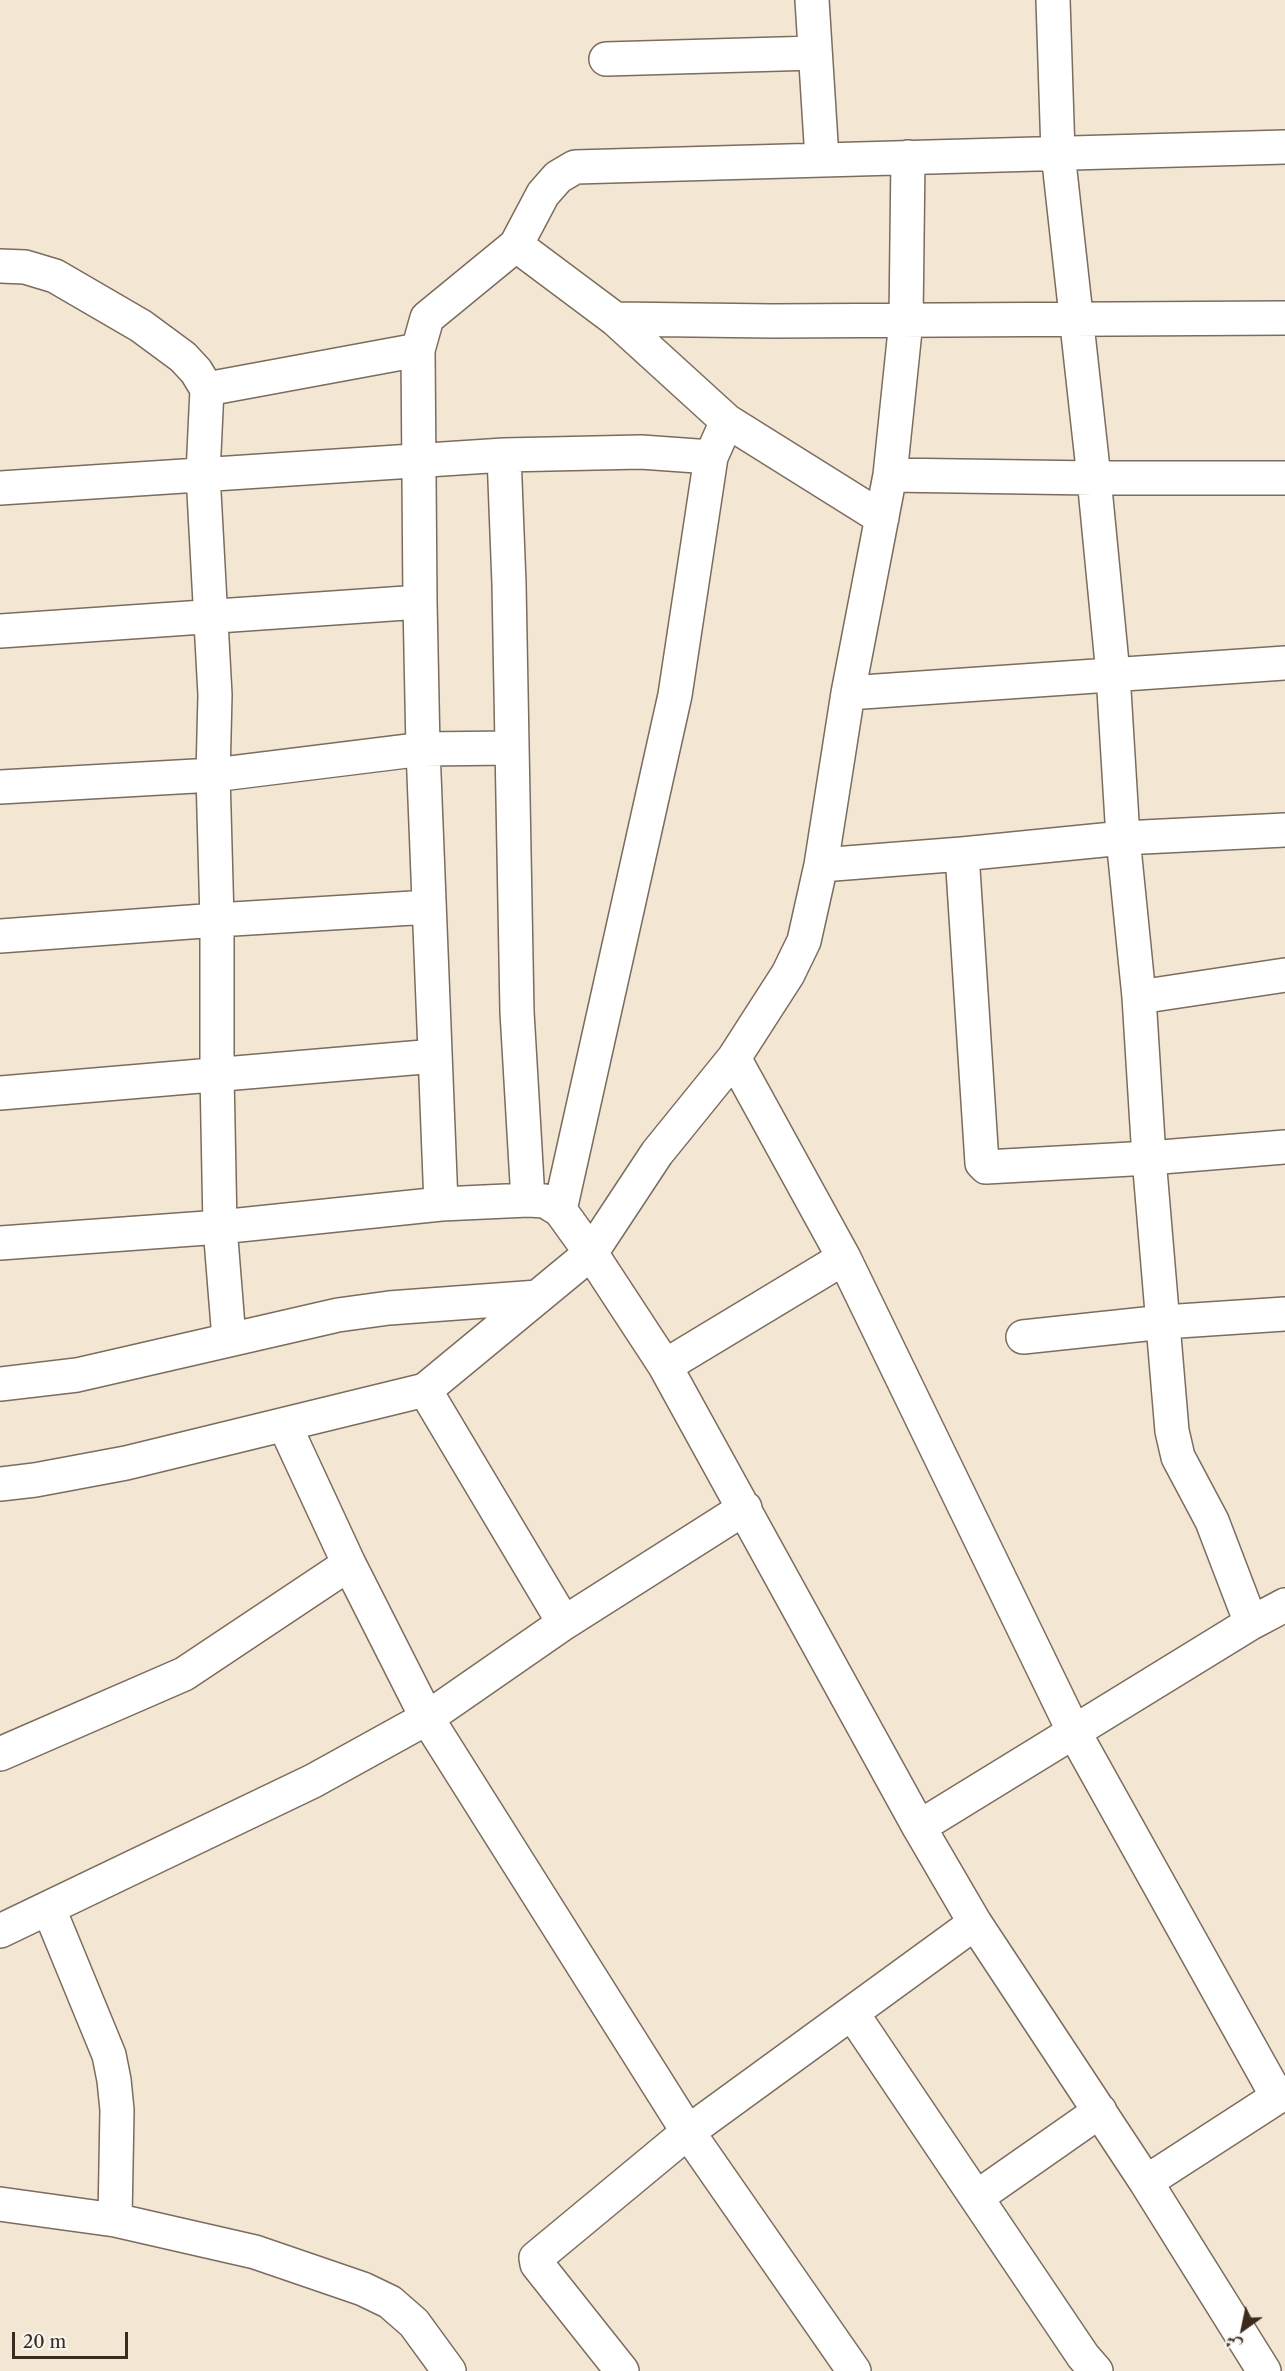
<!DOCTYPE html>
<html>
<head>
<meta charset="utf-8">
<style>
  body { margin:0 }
  #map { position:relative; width:1285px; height:2371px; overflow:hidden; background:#f3e6d2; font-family:"Libre Caslon Text",Amiri,serif }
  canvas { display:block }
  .north { position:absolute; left:1213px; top:2299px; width:60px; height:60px; -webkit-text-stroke:4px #f6f6f2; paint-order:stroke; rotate:213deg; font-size:16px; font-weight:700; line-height:24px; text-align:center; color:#3b2a1e }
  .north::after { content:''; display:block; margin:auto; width:21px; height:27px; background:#3b2a1e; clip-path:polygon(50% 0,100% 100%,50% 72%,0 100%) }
  .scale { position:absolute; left:12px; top:2332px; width:116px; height:27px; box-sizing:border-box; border:3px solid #3b2a1e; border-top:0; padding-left:8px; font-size:18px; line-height:21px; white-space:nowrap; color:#3b2a1e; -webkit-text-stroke:4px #f6f6f2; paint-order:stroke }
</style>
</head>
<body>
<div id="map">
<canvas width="1285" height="2371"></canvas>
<div class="north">ش</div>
<div class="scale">20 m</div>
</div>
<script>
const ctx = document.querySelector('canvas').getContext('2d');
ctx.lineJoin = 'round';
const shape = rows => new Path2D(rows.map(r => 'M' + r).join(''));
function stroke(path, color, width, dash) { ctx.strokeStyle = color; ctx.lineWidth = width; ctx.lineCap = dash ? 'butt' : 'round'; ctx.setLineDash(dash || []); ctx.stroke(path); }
const minor = shape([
  [812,0,822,159],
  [1053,0,1058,153,1094,478,1113,674,1123,838,1139,997,1149,1158,1172,1431,1178,1457,1212,1521,1251,1623],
  [606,59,815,53],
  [516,245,615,319,727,421,882,518],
  [0,266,25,267,55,276,141,326,183,357,196,371,207,389,203,474,215,695,213,775,217,920,217,1074,220,1227,229,1339],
  [615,319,773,321,1285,318],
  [207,389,418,350],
  [504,455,509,584,517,1012,528,1200],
  [890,475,1094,478,1285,478],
  [0,488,504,455,641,452,711,457],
  [0,631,420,602],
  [848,693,1285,663],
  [0,787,213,775,423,749,511,748],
  [962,854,982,1163,986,1167,1149,1158,1285,1147],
  [821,865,962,854,1123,838,1285,830],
  [0,936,217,920,429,907],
  [1139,997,1285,975],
  [734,1058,844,1258,1074,1732,1277,2096],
  [0,1093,435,1056],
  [441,1204,423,749,420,602,418,350,427,318,516,245,543,194,558,177,575,167,1285,147],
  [560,1210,675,695,711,457,727,421],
  [0,1243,220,1227,441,1204,528,1200,545,1201,560,1210,591,1253,665,1366,919,1827,975,1923,1146,2182,1264,2371],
  [1023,1337,1164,1322,1285,1314],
  [665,1366,844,1258],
  [0,1384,77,1375,338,1315,389,1308,538,1297],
  [425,1390,564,1623],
  [285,1426,349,1564,427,1718,688,2132,854,2371],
  [0,1484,35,1480,126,1463,425,1390,591,1253,657,1153,734,1058,788,974,804,941,821,865,848,693,890,475,906,321,908,157],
  [0,1754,184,1674,349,1564],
  [919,1827,1251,1623,1285,1605],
  [49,1909,109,2055,114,2080,117,2110,115,2220],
  [0,1931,313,1781,427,1718,564,1623,745,1508],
  [852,2013,1083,2356,1096,2371],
  [1146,2182,1285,2092],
  [977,2197,1100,2111],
  [0,2204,115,2220,255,2252,363,2289,390,2302,414,2323,449,2371],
  [622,2371,537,2264,536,2258,688,2132,975,1923]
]);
stroke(minor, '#7b6c5d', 36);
stroke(minor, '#fff', 33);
</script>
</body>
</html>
